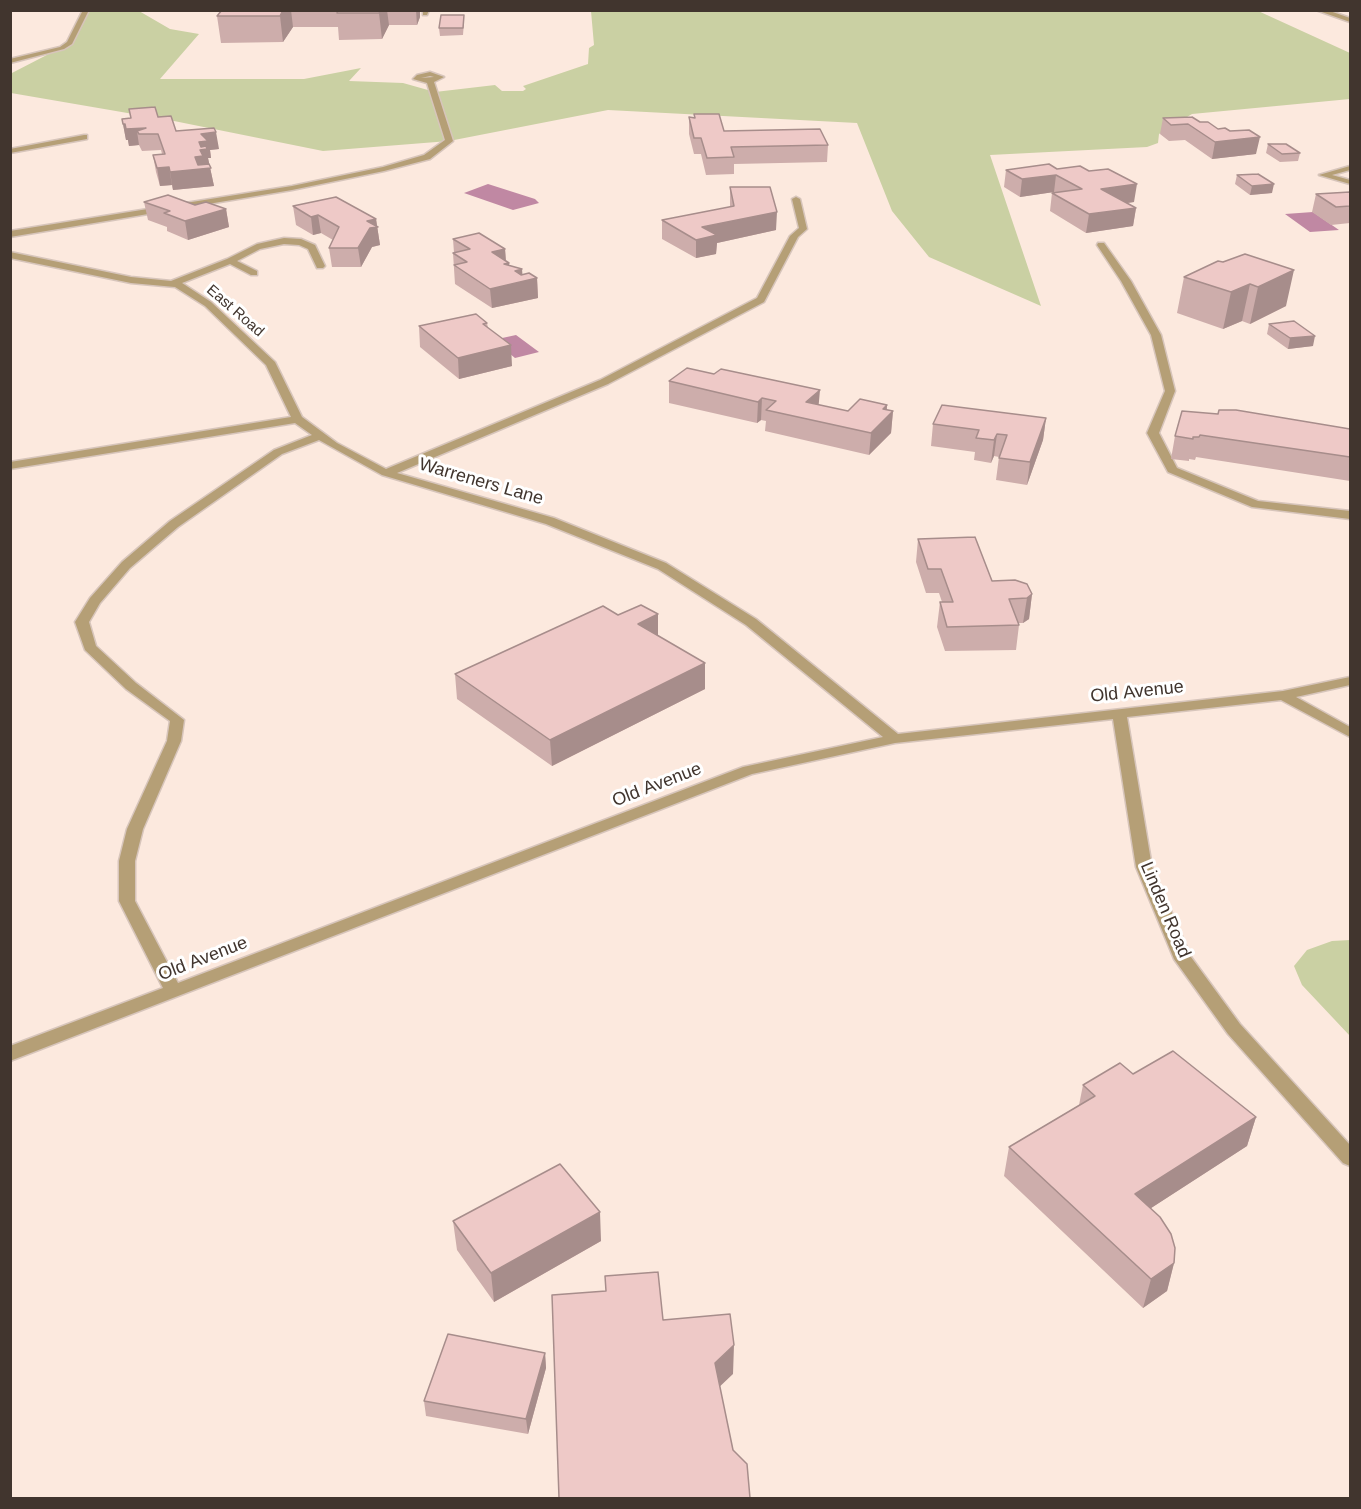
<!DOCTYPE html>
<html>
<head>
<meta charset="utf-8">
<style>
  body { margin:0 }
  #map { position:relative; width:1361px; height:1509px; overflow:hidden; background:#fce9de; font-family:Helvetica,sans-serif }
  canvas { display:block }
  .frame { position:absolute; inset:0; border:12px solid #41352e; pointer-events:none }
</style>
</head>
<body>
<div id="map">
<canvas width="1361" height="1509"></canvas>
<div class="frame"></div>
</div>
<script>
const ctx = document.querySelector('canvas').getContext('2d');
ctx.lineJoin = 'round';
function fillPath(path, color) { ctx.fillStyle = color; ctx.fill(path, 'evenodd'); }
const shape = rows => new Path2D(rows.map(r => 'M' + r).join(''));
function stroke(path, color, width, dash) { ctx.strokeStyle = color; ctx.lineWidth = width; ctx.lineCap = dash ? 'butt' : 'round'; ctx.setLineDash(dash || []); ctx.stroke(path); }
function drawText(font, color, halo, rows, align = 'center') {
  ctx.font = font + ' Helvetica,sans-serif'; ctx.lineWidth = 6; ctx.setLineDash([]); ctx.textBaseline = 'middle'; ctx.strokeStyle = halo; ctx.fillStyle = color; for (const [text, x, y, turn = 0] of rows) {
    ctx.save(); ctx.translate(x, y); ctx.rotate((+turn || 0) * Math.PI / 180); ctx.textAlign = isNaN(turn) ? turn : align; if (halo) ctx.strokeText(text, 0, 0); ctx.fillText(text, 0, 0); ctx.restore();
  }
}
const green = shape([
  [1256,10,1350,53,1350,99,1192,114,1159,134,1158,143,1147,147,990,155,1041,306,929,257,892,211,857,123,608,110,449,141,323,151,174,121,11,93,10,74,70,43,86,11,139,11,170,29,199,34,160,79,304,79,361,68,349,81,403,83,435,92,495,85,502,91,523,91,526,89,523,86,588,64,589,48,594,45,591,11],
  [1350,940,1350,1036,1302,985,1294,966,1307,950,1332,941]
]);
const water = shape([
  [488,184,535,199,539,203,513,210,464,193],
  [1313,212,1339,230,1310,232,1285,214],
  [516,335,539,352,515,358,493,340]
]);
const minor = shape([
  [83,10,89,10,72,44,64,49,10,63,10,59,60,47,67,42,83,10],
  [423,10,429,10,427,15,423,15,423,10],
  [1316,10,1327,10,1350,18,1350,22,1316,10],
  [430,72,444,77,434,82,453,141,430,159,384,171,292,190,10,237,10,231,292,186,383,167,424,155,445,140,427,83,413,79,417,75,430,72],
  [430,76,434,77,421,78,430,76],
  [84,135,87,135,87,139,10,153,10,149,84,135],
  [1350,166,1350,170,1332,175,1350,180,1350,184,1319,175,1350,166],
  [796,197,800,199,807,229,798,237,764,302,608,384,397,473,554,518,666,563,756,619,898,734,1283,691,1350,677,1350,685,1296,697,1350,727,1350,737,1281,700,1127,717,1152,867,1191,957,1240,1024,1350,1145,1350,1166,1343,1163,1228,1034,1174,959,1136,867,1113,719,895,743,752,774,10,1061,10,1046,163,988,119,901,119,861,127,829,167,741,170,721,126,689,85,650,75,622,90,598,122,562,170,521,274,450,312,435,295,423,10,469,10,462,291,417,266,365,205,306,175,287,131,283,10,258,10,252,131,277,171,281,227,259,257,244,284,238,301,239,315,245,325,266,323,268,317,268,308,249,299,245,284,244,260,249,237,261,257,271,257,275,251,275,230,264,182,283,211,302,275,362,302,417,337,443,386,469,600,380,757,298,790,236,799,228,792,199,796,197],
  [319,440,382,475,546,524,658,569,746,625,883,737,743,767,178,983,135,901,135,861,143,829,181,741,184,720,136,683,96,646,89,622,100,603,130,568,178,527,282,454,319,440],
  [1098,243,1104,243,1131,281,1161,335,1175,391,1159,433,1177,468,1258,501,1350,511,1350,519,1252,507,1168,472,1147,433,1165,391,1151,335,1121,281,1097,245,1098,243]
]);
const wall = shape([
  [222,10,420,10,420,17,417,25,389,25,382,39,339,40,338,27,293,27,283,42,221,43,217,16],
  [464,22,463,35,440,36,439,28],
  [694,114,724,131,828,145,827,162,734,164,734,174,706,175,701,154,694,154,689,134,689,117,694,118],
  [158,117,176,131,219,149,210,150,211,158,208,158,214,186,173,190,172,185,160,186,156,172,153,155,162,154,161,150,142,151,139,145,129,146,128,140,126,140,122,119],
  [1163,118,1200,122,1256,154,1212,159,1185,140,1169,141,1160,134],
  [1268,144,1300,153,1298,161,1280,162,1266,153],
  [1057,169,1134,202,1127,203,1136,208,1133,226,1086,233,1050,211,1052,193,1054,192,1020,197,1004,187,1006,170],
  [1237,175,1272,193,1250,195,1235,184],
  [730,187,776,230,717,243,716,254,696,258,662,239,662,220,730,207],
  [1350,192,1350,223,1331,225,1312,212,1316,194],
  [144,202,195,205,226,209,229,227,188,240,167,231,167,227,148,220],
  [293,206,376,219,380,245,372,247,361,267,332,267,329,248,333,240,321,233,313,235,296,225],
  [453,239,505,249,506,261,509,265,522,275,537,278,538,298,492,308,455,284,453,253,454,253],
  [1218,261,1286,306,1250,324,1242,321,1223,329,1177,313,1184,277],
  [487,323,488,328,512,366,459,379,420,347,419,326],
  [1269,324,1313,346,1288,349,1267,334],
  [669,381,819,405,848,411,887,405,887,410,893,411,891,433,869,455,765,431,766,421,761,420,757,423,669,403],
  [1182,411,1350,429,1350,481,1196,457,1195,460,1189,459,1189,461,1171,459,1175,436],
  [1046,418,1043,440,1027,485,996,480,999,457,994,456,991,463,974,460,975,452,931,446,933,424],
  [918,539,992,581,1032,594,1029,619,1023,623,1018,623,1019,625,1016,650,945,651,937,627,940,602,942,602,939,593,926,593,916,562],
  [658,614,658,635,705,689,552,766,457,699,455,674,618,615],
  [1133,1074,1256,1117,1247,1146,1151,1208,1174,1263,1167,1291,1143,1308,1004,1176,1009,1147,1079,1105,1083,1085],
  [453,1221,601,1241,494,1302,457,1250],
  [545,1353,546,1368,528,1434,426,1416,424,1401]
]);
const shadedWall = shape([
  [283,10,291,10,293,27,283,42,280,16],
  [381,10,387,10,389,25,382,39,379,13],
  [416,10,420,10,420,17,417,25],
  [123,124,125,124,128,140,126,140],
  [146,128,137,131,139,145,129,146,126,129],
  [216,132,219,149,210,150,211,158,208,158,214,186,173,190,170,172,195,157,201,134],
  [1260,137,1256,154,1212,159,1215,142],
  [169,167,172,185,160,186,157,168],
  [1056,175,1054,192,1020,197,1022,179],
  [1137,184,1134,202,1099,207,1101,189],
  [1274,184,1272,193,1250,195,1252,186],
  [1136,208,1133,226,1086,233,1089,214],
  [226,209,229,227,188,240,185,221],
  [777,212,776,230,717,243,716,254,696,258,696,240,702,227],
  [318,215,321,233,313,235,311,217],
  [376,219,380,245,372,247,361,267,358,248,367,221],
  [505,249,506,263,509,263,510,282,492,252],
  [522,269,523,281,537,278,538,298,492,308,490,289,515,271],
  [1294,270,1286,306,1250,324,1258,287],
  [1250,284,1242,321,1223,329,1231,292],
  [1315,336,1313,346,1288,349,1290,338],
  [511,345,512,366,459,379,458,358],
  [820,390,818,412,806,402],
  [762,398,761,420,757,423,758,402],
  [887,405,886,418,893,411,891,433,869,455,871,433,883,409],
  [1046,418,1043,440,1027,485,1030,462],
  [997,434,994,456,991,463,994,440],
  [1032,594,1029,619,1023,623,1027,598],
  [658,614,658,639,638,624],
  [705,663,705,689,552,766,550,740],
  [1256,1117,1247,1146,1128,1223,1135,1194],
  [600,1212,601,1241,494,1302,491,1273],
  [1174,1263,1167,1291,1143,1308,1151,1279],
  [734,1345,733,1374,714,1392,715,1363],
  [545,1353,546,1368,528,1434,526,1419]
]);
const building = shape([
  [222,10,283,10,280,16,217,16,222,10],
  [338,10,381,10,379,13,337,13,338,10],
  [441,15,464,15,463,28,439,28,441,15],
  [155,107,158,117,171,116,176,131,214,128,216,132,201,134,208,141,199,142,201,147,206,146,207,149,200,150,203,156,195,157,198,165,209,164,211,168,170,172,169,167,157,168,153,155,165,154,158,134,139,134,137,131,146,128,126,129,125,124,123,124,122,119,131,118,129,109,155,107],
  [694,114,719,114,724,131,820,129,828,145,731,147,734,157,707,158,701,138,694,138,689,117,695,118,694,114],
  [1192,117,1200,122,1208,122,1218,129,1225,128,1230,131,1249,130,1260,137,1215,142,1188,124,1171,125,1163,118,1192,117],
  [1268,144,1286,144,1300,153,1282,154,1268,144],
  [1049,164,1057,169,1080,166,1089,171,1108,169,1137,184,1101,189,1136,208,1089,214,1052,193,1082,189,1056,175,1022,179,1006,170,1049,164],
  [1258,174,1274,184,1252,186,1237,175,1258,174],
  [730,187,770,187,777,212,702,227,717,235,696,240,662,220,734,206,730,187],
  [1350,192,1350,206,1336,207,1316,194,1350,192],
  [168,195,195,205,206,202,226,209,185,221,164,213,170,211,144,202,168,195],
  [336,197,376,219,367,221,378,227,370,228,358,248,329,248,339,227,318,215,311,217,293,206,336,197],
  [479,233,505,249,492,252,509,263,504,264,522,269,515,271,521,275,529,273,537,278,490,289,454,265,467,262,453,253,470,249,453,239,479,233],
  [1245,254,1294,270,1258,287,1250,284,1231,292,1184,277,1218,261,1223,262,1245,254],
  [476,314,487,323,483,324,511,345,458,358,419,326,476,314],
  [1294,321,1315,336,1290,338,1269,324,1294,321],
  [687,368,714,374,721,369,820,390,806,402,848,411,860,399,887,405,883,409,893,411,871,433,766,410,776,401,762,398,758,402,669,381,687,368],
  [942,405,1046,418,1030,462,999,458,1007,435,997,434,994,440,976,438,979,430,933,424,942,405],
  [1219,410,1236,410,1350,429,1350,457,1200,435,1199,437,1193,437,1193,439,1175,436,1182,411,1218,414,1219,410],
  [975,537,992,581,1015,580,1027,584,1032,594,1027,598,1009,599,1019,625,947,627,940,602,953,602,941,569,928,569,918,539,975,537],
  [641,605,658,614,638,624,705,663,550,740,455,674,603,606,618,615,641,605],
  [1173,1051,1256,1117,1135,1194,1160,1217,1171,1234,1175,1248,1174,1263,1151,1279,1009,1147,1095,1096,1083,1085,1120,1063,1133,1074,1173,1051],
  [560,1164,600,1212,491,1273,453,1221,560,1164],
  [658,1272,663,1320,730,1314,734,1345,715,1363,733,1450,747,1464,750,1498,559,1498,552,1295,606,1291,605,1276,658,1272],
  [448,1334,545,1353,526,1419,424,1401,448,1334]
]);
const farStreetnames = [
  ["East Road",235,311,41]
];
const streetNames = [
  ["Warreners Lane",481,482,16],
  ["Old Avenue",1137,692,-6],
  ["Old Avenue",657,785,-21],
  ["Linden Road",1165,910,67],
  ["Old Avenue",203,959,-21]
];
fillPath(green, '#cad0a3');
fillPath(water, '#c088a3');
stroke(minor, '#d7c5bb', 3);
fillPath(minor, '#b59f76');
fillPath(wall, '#cdadab');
fillPath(shadedWall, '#a78d8b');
fillPath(building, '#eec9c7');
stroke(building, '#a78d8b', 1.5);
drawText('15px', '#41352e', '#fff', farStreetnames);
drawText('18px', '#41352e', '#fff', streetNames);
</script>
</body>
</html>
